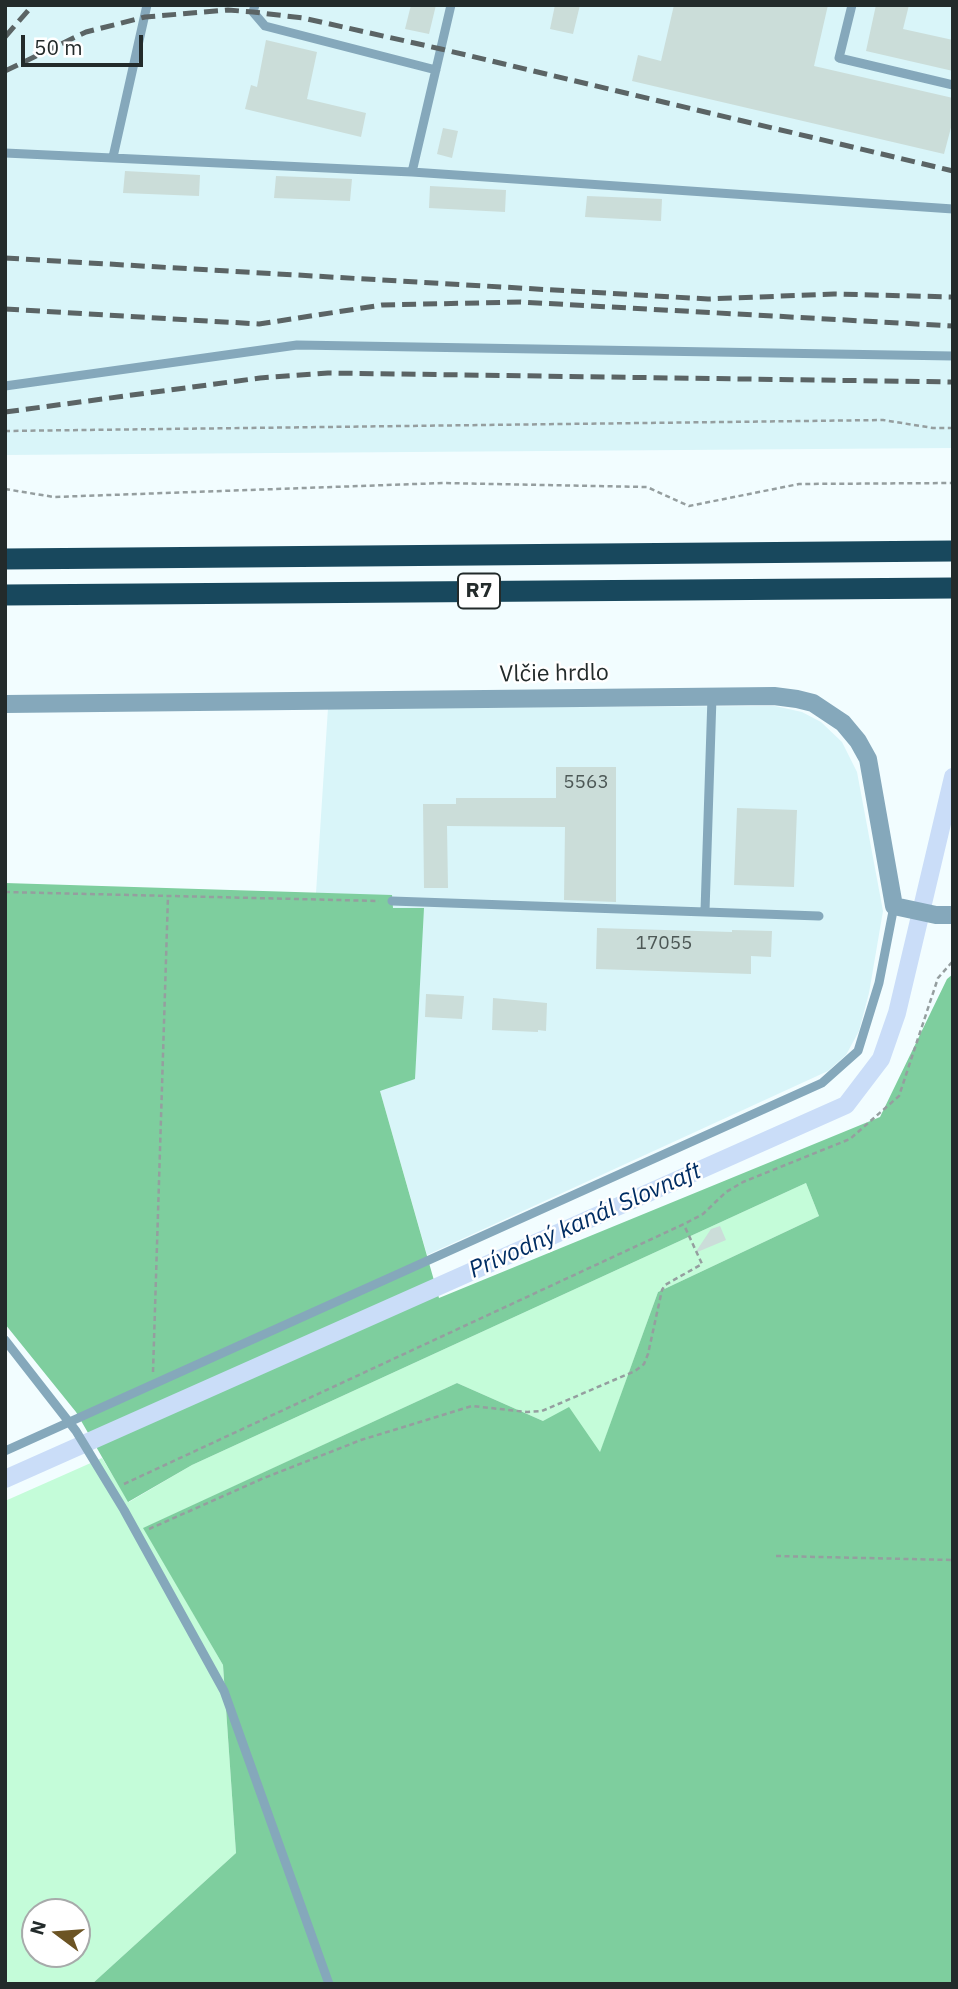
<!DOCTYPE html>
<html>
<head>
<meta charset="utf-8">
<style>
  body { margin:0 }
  #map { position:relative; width:958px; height:1989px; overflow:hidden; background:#f2fdff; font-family:"IBM Plex Sans",sans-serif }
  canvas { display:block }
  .frame { position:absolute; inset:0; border:7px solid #232b2b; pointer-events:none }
  .north { position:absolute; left:21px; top:1898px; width:70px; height:70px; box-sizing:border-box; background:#fff; border:2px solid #a7aaaa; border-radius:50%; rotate:286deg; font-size:19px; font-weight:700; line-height:28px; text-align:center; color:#232b2b }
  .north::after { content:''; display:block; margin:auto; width:24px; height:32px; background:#6c5424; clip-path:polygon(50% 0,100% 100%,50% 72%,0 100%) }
  .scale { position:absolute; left:21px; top:35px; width:122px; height:32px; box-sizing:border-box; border:4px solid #232b2b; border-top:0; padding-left:9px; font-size:21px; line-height:24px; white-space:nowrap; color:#232b2b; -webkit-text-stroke:5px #fff; paint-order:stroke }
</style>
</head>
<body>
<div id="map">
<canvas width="958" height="1989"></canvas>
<div class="frame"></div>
<div class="north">N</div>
<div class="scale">50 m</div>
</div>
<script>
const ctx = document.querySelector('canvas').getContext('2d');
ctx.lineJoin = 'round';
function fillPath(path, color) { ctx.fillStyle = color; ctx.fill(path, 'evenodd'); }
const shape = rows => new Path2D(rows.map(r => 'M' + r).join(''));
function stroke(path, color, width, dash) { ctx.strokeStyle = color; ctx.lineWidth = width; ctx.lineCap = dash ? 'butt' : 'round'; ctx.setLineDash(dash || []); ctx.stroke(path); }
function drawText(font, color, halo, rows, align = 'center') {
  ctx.font = font + ' "IBM Plex Sans",sans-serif'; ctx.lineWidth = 5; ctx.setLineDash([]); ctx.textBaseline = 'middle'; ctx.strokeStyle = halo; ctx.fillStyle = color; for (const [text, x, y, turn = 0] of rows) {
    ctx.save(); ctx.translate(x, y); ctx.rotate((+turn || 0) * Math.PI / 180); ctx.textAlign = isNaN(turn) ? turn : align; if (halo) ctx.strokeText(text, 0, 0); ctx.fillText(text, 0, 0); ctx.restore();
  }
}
const built = shape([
  [5,5,953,5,953,448,5,455],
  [775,706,802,712,821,722,842,742,857,772,883,911,869,993,859,1031,846,1055,828,1071,427,1255,380,1091,424,908,392,908,316,893,328,708]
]);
const green = shape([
  [806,1183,819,1216,658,1292,600,1453,543,1421,457,1383,144,1528,223,1665,236,1853,92,1984,5,1984,5,1501,102,1458,129,1502,192,1465],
  [35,1912,77,1912,77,1954,35,1954]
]);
const forest = shape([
  [5,883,392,895,393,908,424,908,415,1079,380,1091,439,1298,880,1117,947,979,953,974,953,1984,92,1984,236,1853,223,1665,143,1528,457,1383,543,1421,569,1407,600,1452,658,1292,819,1216,806,1183,192,1465,128,1502,76,1412,5,1324]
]);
const canal = shape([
  [5,1479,846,1105,881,1059,897,1013,953,777]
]);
const building = shape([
  [411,5,436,5,429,34,405,29],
  [555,5,580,5,573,34,550,29],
  [674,5,828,5,814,66,953,98,953,120,944,154,632,81,638,55,661,61],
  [876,5,909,5,903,29,953,40,953,71,866,51],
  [266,40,317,52,307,99,366,113,361,137,245,109,251,85,257,87],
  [443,128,458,131,452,158,437,154],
  [125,171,200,175,199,196,123,193],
  [276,176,352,179,350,201,274,198],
  [430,186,506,190,505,212,429,208],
  [587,196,662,199,661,221,585,217],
  [556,767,616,767,616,902,564,900,565,827,447,826,448,888,424,888,423,804,456,804,456,798,556,798],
  [737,808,797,810,794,887,734,885],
  [597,928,732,932,732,930,772,931,771,957,751,956,751,974,596,969],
  [426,994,464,996,462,1019,425,1017],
  [493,998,547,1003,546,1031,538,1030,538,1032,492,1030],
  [720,1226,726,1240,695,1253,711,1229]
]);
const path = shape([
  [5,431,883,420,933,428,953,428],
  [5,489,54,497,443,483,647,487,689,506,799,484,953,483],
  [5,892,379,901],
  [153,1372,168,896],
  [124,1484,684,1224,703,1214,726,1192,743,1182,850,1139,899,1096,938,978,953,961],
  [149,1529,264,1478,361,1440,472,1406,527,1412,542,1411,635,1371,644,1364,648,1354,662,1290,665,1285,702,1264,684,1225],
  [776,1556,953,1560]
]);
const service = shape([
  [255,5,253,12,265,26,436,70],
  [852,5,839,58,953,85],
  [5,153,412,172,953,209],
  [113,157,147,5],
  [412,172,451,5],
  [5,386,297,345,953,356],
  [392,901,819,916],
  [705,911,712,697],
  [5,1340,76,1431,124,1510,224,1691,329,1984],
  [5,1451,822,1083,858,1051,879,983,894,906]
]);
const minor = shape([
  [5,704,774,696,797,699,813,703,843,723,858,741,868,759,894,906,936,915,953,915]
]);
const motorway = shape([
  [5,559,953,551],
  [5,595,953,588]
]);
const rail = shape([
  [5,37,33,5],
  [5,71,86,32,145,17,228,10,253,12,303,18,441,49,953,171],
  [5,258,708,299,834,294,953,297],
  [5,309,259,324,382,305,521,302,953,326],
  [5,412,260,378,328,373,953,382]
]);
const numberNames = [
  ["5563",586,783],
  ["17055",664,944]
];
const shields = [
  [479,591,42]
];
const shieldNames = [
  ["R7",479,591]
];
const streetNames = [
  ["Vlčie hrdlo",554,674,-1]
];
const waterNames = [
  ["Prívodný kanál Slovnaft",585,1221,-24]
];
fillPath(built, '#d9f5f9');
fillPath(green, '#c4fcd9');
fillPath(forest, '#7ece9e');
stroke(canal, '#caddf8', 18);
fillPath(building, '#cbddd9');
stroke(path, '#959e9f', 2.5, [5, 3.5]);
stroke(service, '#85a8bb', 9);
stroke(minor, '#85a8bb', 18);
stroke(motorway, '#18485d', 21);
stroke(rail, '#5b6465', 5, [14, 7]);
drawText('19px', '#4d5856', null, numberNames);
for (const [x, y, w] of shields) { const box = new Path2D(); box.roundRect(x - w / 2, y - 17.5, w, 35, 5); ctx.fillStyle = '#fff'; ctx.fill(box); stroke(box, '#232b2b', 2); }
drawText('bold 21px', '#232b2b', null, shieldNames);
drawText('23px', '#232b2b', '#fff', streetNames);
drawText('italic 24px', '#002d63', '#fff', waterNames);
</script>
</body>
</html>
